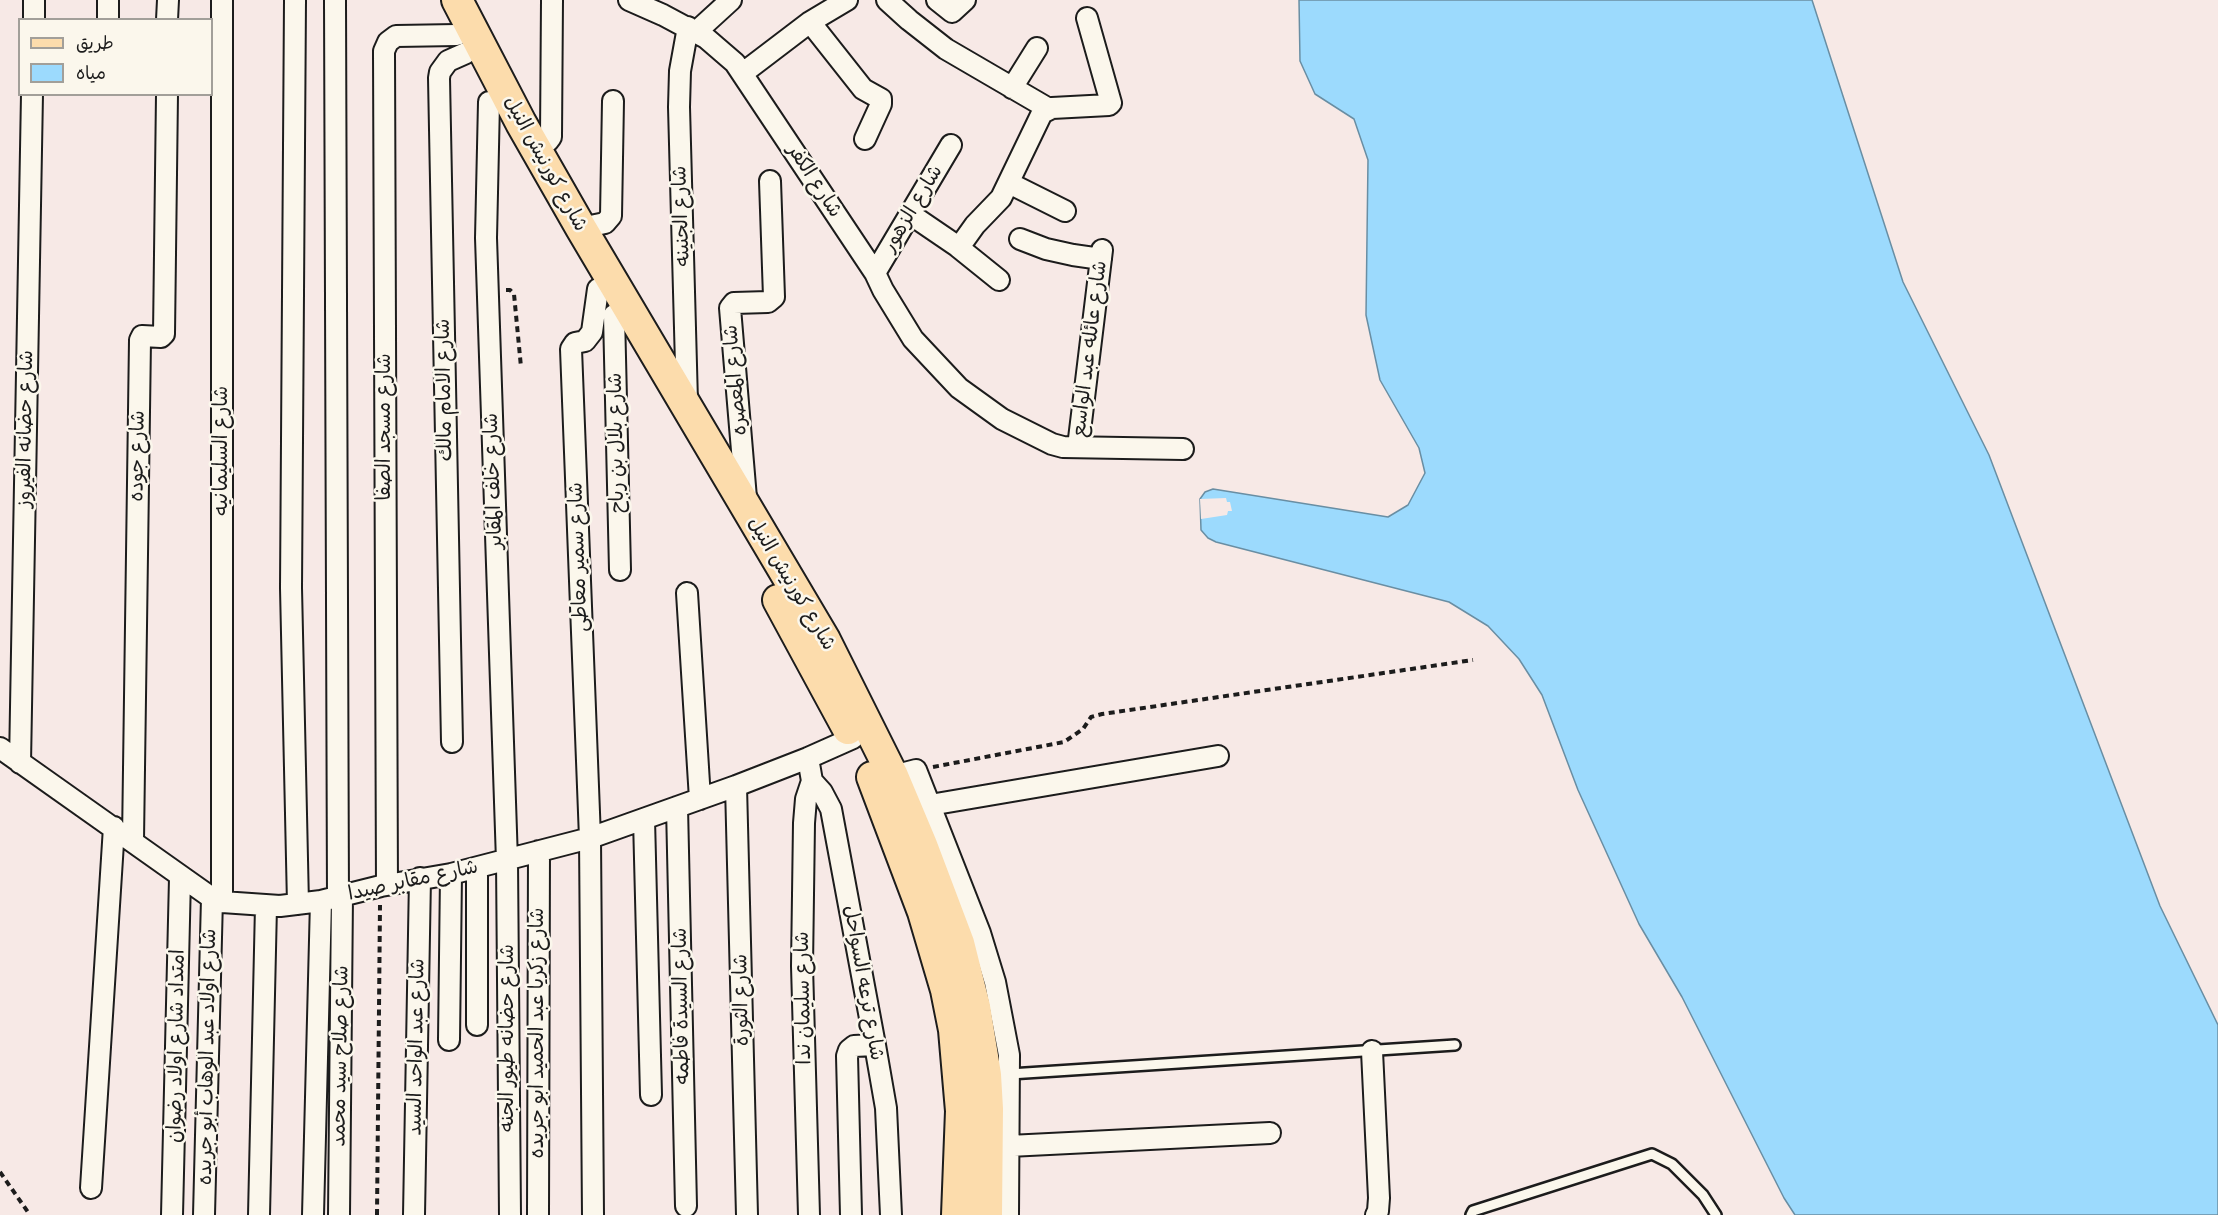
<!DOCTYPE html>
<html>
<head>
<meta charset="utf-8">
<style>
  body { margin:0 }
  #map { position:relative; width:2218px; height:1215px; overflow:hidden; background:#f7e9e6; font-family:Sriracha,"Playpen Sans Arabic",sans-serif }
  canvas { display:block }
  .legend { position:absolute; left:18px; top:18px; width:195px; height:78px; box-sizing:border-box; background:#fbf7ec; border:2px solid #a29f99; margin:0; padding:8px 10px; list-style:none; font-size:18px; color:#1c1c1c }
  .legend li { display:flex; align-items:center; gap:12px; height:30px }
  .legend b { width:30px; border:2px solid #a29f99 }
</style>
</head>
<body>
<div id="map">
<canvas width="2218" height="1215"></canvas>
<ul class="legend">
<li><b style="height:8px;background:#fcdcac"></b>طريق</li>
<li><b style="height:16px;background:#9cdafd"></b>مياه</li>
</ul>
</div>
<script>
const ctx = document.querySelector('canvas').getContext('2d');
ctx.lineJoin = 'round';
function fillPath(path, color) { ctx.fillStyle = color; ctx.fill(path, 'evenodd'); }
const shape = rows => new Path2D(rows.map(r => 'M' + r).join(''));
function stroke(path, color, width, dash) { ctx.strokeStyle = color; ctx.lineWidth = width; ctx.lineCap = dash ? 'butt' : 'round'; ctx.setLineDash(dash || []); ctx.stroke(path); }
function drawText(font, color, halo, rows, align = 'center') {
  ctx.font = font + ' Sriracha,"Playpen Sans Arabic",sans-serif'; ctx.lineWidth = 5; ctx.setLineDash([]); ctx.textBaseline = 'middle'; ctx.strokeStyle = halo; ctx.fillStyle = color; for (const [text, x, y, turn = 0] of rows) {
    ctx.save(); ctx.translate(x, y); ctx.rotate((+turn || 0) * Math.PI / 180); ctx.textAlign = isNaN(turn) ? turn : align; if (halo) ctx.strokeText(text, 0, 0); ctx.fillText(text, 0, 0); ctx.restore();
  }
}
const water = shape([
  [1299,0,1812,0,1903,282,1989,455,2160,906,2218,1025,2218,1215,1795,1215,1784,1198,1682,997,1639,924,1578,790,1542,695,1519,659,1488,626,1449,602,1216,542,1208,538,1201,530,1200,499,1205,492,1213,489,1388,517,1408,505,1425,473,1419,448,1380,380,1366,315,1368,160,1354,119,1315,94,1300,61,1299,0]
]);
const pier = shape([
  [1226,498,1227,502,1230,502,1232,511,1228,511,1227,515,1201,519,1200,499]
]);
const path = shape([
  [506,290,510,290,514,294,521,367],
  [933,767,1064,742,1083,729,1091,717,1102,714,1473,660],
  [0,1172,30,1215],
  [377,1215,380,905]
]);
const lane = shape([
  [1010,1074,1455,1045],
  [1471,1215,1473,1211,1652,1154,1672,1164,1703,1195,1716,1215]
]);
const street = shape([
  [222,0,222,902],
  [295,0,291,588,298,904],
  [335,0,338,897],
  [629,0,663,15,706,38,735,63,875,273,883,290,913,339,959,388,1002,419,1052,444,1063,447,1183,449],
  [887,0,909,20,946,49,1049,109],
  [937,0,952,12,965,0],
  [34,20,34,0],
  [108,20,108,0],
  [167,20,168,0],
  [810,22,863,89,881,99,881,104,865,139],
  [696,32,731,0],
  [743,73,810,22,847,0],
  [1012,88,1037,48],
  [489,102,486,238,507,861,510,1215],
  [535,148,548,141,551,137,552,0],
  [1009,183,1065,211],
  [910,214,957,246,960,246,975,225,1001,198,1042,113,1052,108,1109,105,1111,103,1087,18],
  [581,228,605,223,611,216,613,101],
  [1020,239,1046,249,1073,255,1101,259],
  [958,247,999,280],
  [875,273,951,145],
  [614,315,620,570],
  [687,402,679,107,680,71,688,27],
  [1078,447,1102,250],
  [746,498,730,308,734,303,768,302,774,297,770,181],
  [687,593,700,799],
  [452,742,439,78,440,72,448,61,466,53],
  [0,748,212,898,222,902,280,906,321,901,381,886,451,874,590,838,736,786,808,758,853,738],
  [808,758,812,781,822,792,831,809,875,1045,886,1108,891,1215],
  [20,763,32,94],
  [893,776,916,770,980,933,995,982,1009,1055,1008,1215],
  [736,786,747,1215],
  [930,805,1218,756],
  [677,807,686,1206],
  [644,819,651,1095],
  [133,840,140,340,142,336,161,337,164,334,167,94],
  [477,868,477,1025],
  [387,885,384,51,388,42,396,36,457,35],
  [449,1040,451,874],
  [1372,1051,1379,1198,1378,1211,1376,1215],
  [1009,1146,1270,1133],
  [91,1188,114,827],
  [172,1215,180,878],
  [204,1215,212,898],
  [259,1215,266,906],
  [313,1215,321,901],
  [339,1215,342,896],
  [414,1215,420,878],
  [538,1215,539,851],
  [593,1215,590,838,571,349,575,343,585,341,592,332,598,289],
  [809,1215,802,966,804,823,806,799,812,781],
  [851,1215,847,1056,849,1050,854,1046,875,1045]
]);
const primary = shape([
  [457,0,521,123,581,228,825,640,893,776,922,845,959,943,975,1007,986,1075,988,1109,987,1215],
  [778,600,848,729],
  [872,777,923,912,946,990,954,1030,961,1111,957,1215]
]);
const streetNames = [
  ["شارع كورنيش النيل",545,164,61],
  ["شارع الكفر",814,181,57],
  ["شارع الزهور",913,209,-59],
  ["شارع الجنينه",682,216,-92],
  ["شارع عائله عبد الواسع",1090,349,-83],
  ["شارع المعصره",736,380,-95],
  ["شارع الامام مالك",445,390,-91],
  ["شارع مسجد الصفا",385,427,-90],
  ["شارع حضانه الفيروز",26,429,-89],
  ["شارع بلال بن رباح",617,443,-91],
  ["شارع السليمانيه",222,451,-90],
  ["شارع جوده",138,456,-89],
  ["شارع خلف المقابر",494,481,-92],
  ["شارع سمير معاطى",579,557,-92],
  ["شارع كورنيش النيل",791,584,59],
  ["شارع مقابر صيدا",413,881,-12],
  ["شارع ترعه السواحل",863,983,80],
  ["شارع سليمان ندا",804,998,-91],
  ["شارع الثورة",742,1000,-91],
  ["شارع السيدة فاطمه",682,1006,-91],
  ["شارع زكريا عبد الحميد ابو جريده",538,1033,-90],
  ["شارع حضانه طيور الجنه",508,1038,-90],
  ["امتداد شارع اولاد رضوان",177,1046,-89],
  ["شارع عبد الواحد السيد",417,1047,-89],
  ["شارع صلاح سيد محمد",341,1056,-89],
  ["شارع اولاد عبد الوهاب أبو جريده",208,1057,-89]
];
fillPath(water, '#9cdafd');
stroke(water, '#698ea3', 1.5);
fillPath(pier, '#f7e9e6');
stroke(lane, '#1c1c1c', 14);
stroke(street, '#1c1c1c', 24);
stroke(primary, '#1c1c1c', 34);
stroke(path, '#1c1c1c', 4, [6, 4.5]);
stroke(lane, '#fbf7ec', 9);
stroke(street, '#fbf7ec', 20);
stroke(primary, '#fcdcac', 30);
drawText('20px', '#1c1c1c', '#fbf7ec', streetNames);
</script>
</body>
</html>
